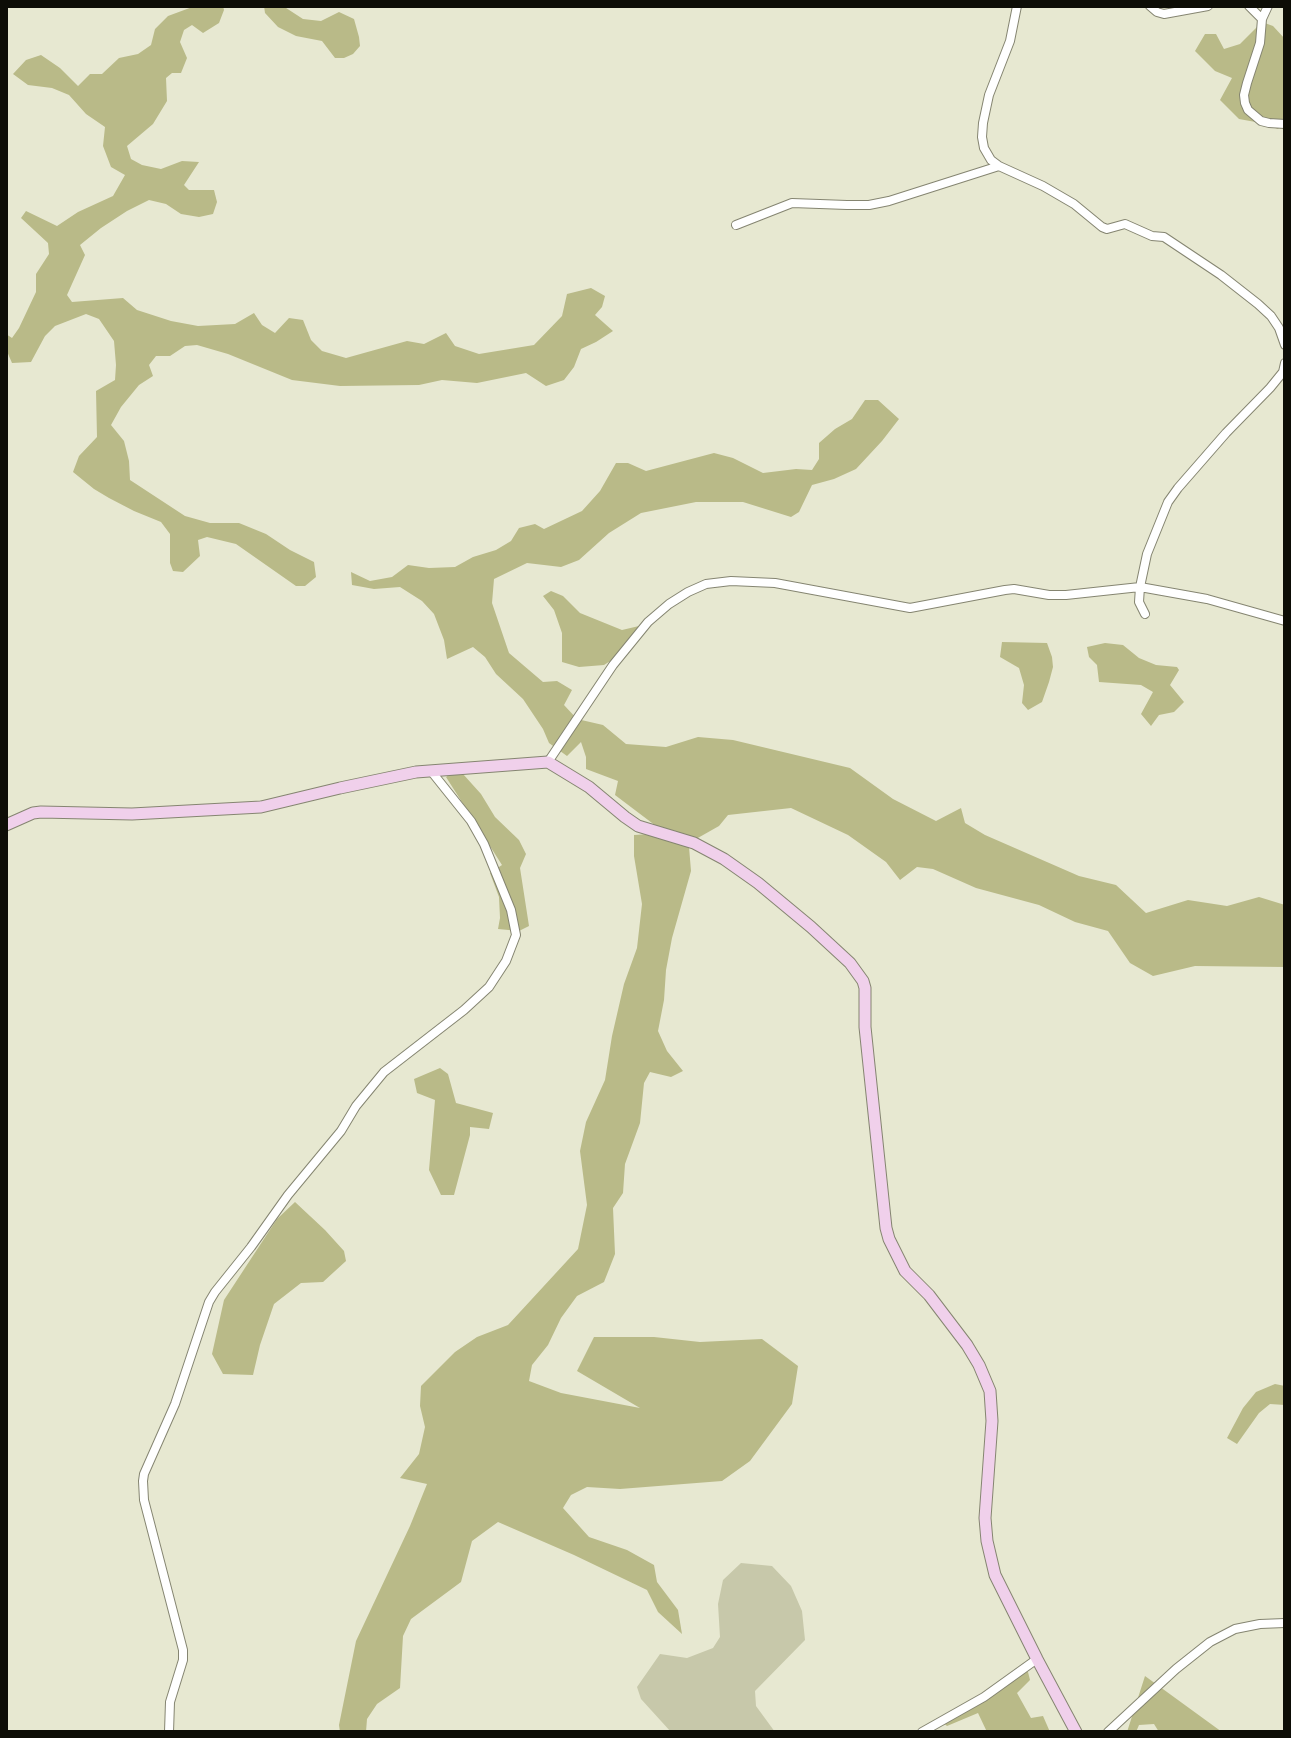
<!DOCTYPE html>
<html>
<head>
<meta charset="utf-8">
<style>
  body { margin:0 }
  #map { position:relative; width:1291px; height:1738px; overflow:hidden; background:#e7e8d1; font-family:"PT Sans",sans-serif }
  canvas { display:block }
  .frame { position:absolute; inset:0; border:8px solid #0d0d06; pointer-events:none }
</style>
</head>
<body>
<div id="map">
<canvas width="1291" height="1738"></canvas>
<div class="frame"></div>
</div>
<script>
const ctx = document.querySelector('canvas').getContext('2d');
ctx.lineJoin = 'round';
function fillPath(path, color) { ctx.fillStyle = color; ctx.fill(path, 'evenodd'); }
const shape = rows => new Path2D(rows.map(r => 'M' + r).join(''));
function stroke(path, color, width, dash) { ctx.strokeStyle = color; ctx.lineWidth = width; ctx.lineCap = dash ? 'butt' : 'round'; ctx.setLineDash(dash || []); ctx.stroke(path); }
const green = shape([
  [741,1563,772,1566,791,1586,802,1611,805,1640,755,1691,756,1706,775,1732,671,1732,641,1699,637,1687,660,1654,687,1658,713,1648,720,1637,718,1604,723,1580]
]);
const forest = shape([
  [195,6,223,6,224,10,219,23,203,33,192,25,184,30,180,42,187,58,181,73,172,73,166,78,167,101,153,124,127,146,131,159,142,165,161,169,182,161,199,162,184,185,189,190,214,190,217,202,213,214,199,217,181,214,166,204,149,200,127,211,101,228,80,245,85,255,67,295,72,302,123,298,137,310,171,321,198,326,235,324,254,313,262,325,275,333,289,318,303,320,311,340,322,351,346,358,407,341,424,344,446,333,455,346,479,354,534,345,562,316,567,294,591,288,605,296,602,307,595,315,613,331,596,342,581,349,574,367,564,380,546,386,526,373,477,383,442,380,419,385,340,386,292,380,228,354,197,345,185,346,170,356,156,356,149,365,153,376,139,385,121,407,111,425,124,441,129,461,130,480,185,516,210,523,239,523,266,534,290,550,314,562,316,577,305,586,296,586,236,544,207,537,198,540,200,556,183,572,173,571,170,563,170,534,161,522,134,511,109,498,94,489,73,472,79,456,97,437,96,391,115,380,116,365,114,341,99,319,86,314,55,326,45,336,31,362,12,363,6,349,6,334,12,338,19,328,36,292,36,274,49,254,48,243,21,218,26,211,57,226,78,212,113,196,125,175,111,167,103,146,105,127,86,114,69,95,52,88,28,85,13,74,26,60,41,55,60,68,78,86,90,74,102,74,119,58,138,54,151,45,155,29,168,16],
  [264,6,283,6,303,19,321,21,339,12,354,19,359,37,360,46,353,54,344,58,335,58,322,41,296,36,278,27,265,13],
  [1262,22,1273,26,1285,39,1285,121,1278,129,1261,123,1239,119,1220,100,1232,78,1215,71,1195,51,1205,34,1216,34,1224,49,1240,44],
  [865,400,878,400,899,419,882,441,856,469,834,479,812,485,799,512,791,517,743,502,696,502,641,513,609,533,579,560,561,567,527,563,494,579,492,603,509,653,543,682,557,681,572,690,564,705,577,719,603,725,626,744,666,747,698,737,733,740,850,768,893,799,936,821,961,808,965,823,985,835,1079,876,1116,885,1146,913,1188,900,1227,906,1259,897,1285,905,1285,967,1195,966,1153,976,1130,963,1108,931,1075,922,1039,905,976,888,933,869,917,867,900,880,886,862,848,835,791,808,728,815,719,826,696,839,656,826,615,795,618,781,586,769,586,757,581,742,567,756,549,743,543,729,523,699,496,674,485,657,473,647,447,659,444,640,434,614,422,601,400,587,374,589,352,585,351,572,370,581,392,577,408,565,429,568,455,567,473,557,496,550,511,541,519,528,535,524,544,529,582,511,600,491,616,463,628,463,646,471,714,453,733,458,763,473,796,469,812,470,819,459,819,443,835,429,852,419],
  [551,591,563,596,580,613,622,630,639,626,643,632,629,649,604,665,579,667,562,662,562,633,554,610,543,596],
  [1002,642,1047,643,1052,657,1053,667,1049,682,1042,702,1028,710,1022,703,1024,685,1019,668,1000,657],
  [1105,643,1123,645,1139,658,1156,665,1177,667,1179,670,1170,685,1184,702,1174,712,1159,715,1151,726,1141,714,1153,692,1141,685,1099,682,1097,665,1089,657,1087,647],
  [455,771,463,774,481,794,495,817,519,840,526,854,520,868,529,926,519,931,498,929,500,918,499,897,490,873,502,865,446,777],
  [650,834,689,847,691,871,672,938,666,970,664,1000,658,1031,667,1051,683,1071,671,1077,650,1072,644,1083,640,1123,625,1164,623,1193,613,1208,615,1254,604,1282,577,1296,561,1318,548,1345,532,1365,529,1381,561,1393,640,1408,577,1371,594,1337,654,1337,700,1342,762,1339,798,1366,792,1404,750,1461,722,1481,620,1489,587,1487,571,1495,563,1508,589,1537,627,1550,654,1565,657,1582,678,1610,682,1634,658,1612,647,1590,574,1555,498,1522,472,1541,461,1582,411,1619,403,1636,400,1688,377,1704,367,1719,366,1732,340,1732,339,1725,356,1641,410,1526,427,1484,400,1478,419,1454,425,1427,420,1406,421,1386,455,1352,477,1337,508,1325,578,1249,587,1205,580,1151,586,1122,605,1080,612,1036,624,984,637,948,642,904,634,856,634,835],
  [440,1068,448,1074,456,1103,493,1113,489,1129,470,1127,470,1135,454,1195,441,1195,429,1170,435,1100,417,1093,414,1079],
  [295,1202,325,1230,344,1251,346,1261,323,1282,301,1283,274,1304,260,1345,253,1375,223,1374,212,1354,224,1300,277,1219],
  [1275,1384,1285,1386,1285,1405,1270,1404,1259,1413,1237,1444,1227,1438,1243,1408,1256,1392],
  [1024,1671,1028,1672,1030,1680,1017,1693,1031,1718,1043,1716,1050,1732,987,1732,978,1713,947,1726,942,1722],
  [1145,1676,1222,1732,1159,1732,1154,1724,1139,1725,1136,1732,1127,1732]
]);
const street = shape([
  [1017,6,1010,41,989,95,983,123,982,137,984,148,991,160,999,166,1043,186,1074,204,1102,227,1107,229,1125,224,1152,236,1164,237,1221,275,1258,304,1271,316,1279,328,1285,345],
  [1150,6,1157,12,1164,14,1208,6],
  [1249,6,1262,19],
  [1268,6,1262,19,1260,43,1247,83,1244,95,1245,103,1248,110,1261,121,1269,123,1285,124],
  [736,225,792,203,847,205,869,205,889,201,999,166],
  [1145,614,1139,602,1140,587,1147,554,1168,502,1178,488,1226,433,1270,388,1283,372,1285,363],
  [548,762,613,665,648,622,669,604,688,592,706,584,731,581,775,583,910,608,1005,590,1014,589,1049,595,1066,595,1140,587,1207,599,1285,621],
  [169,1732,170,1702,183,1660,183,1650,144,1500,143,1481,144,1474,175,1404,209,1302,215,1292,251,1247,288,1195,341,1131,356,1106,384,1072,464,1010,489,987,506,961,516,935,511,910,484,844,471,821,431,771],
  [922,1732,984,1697,1037,1659],
  [1108,1732,1176,1669,1210,1642,1235,1629,1260,1624,1285,1623]
]);
const secondary = shape([
  [6,825,33,813,41,812,132,814,261,807,340,788,416,772,548,762,589,787,625,817,638,826,694,843,724,859,758,883,811,927,850,963,863,981,865,988,865,1027,886,1228,889,1239,905,1271,929,1295,967,1345,979,1365,990,1391,992,1421,985,1518,987,1541,995,1575,1037,1659,1076,1732]
]);
fillPath(green, '#c7c8aa');
fillPath(forest, '#b9ba88');
stroke(street, '#858571', 10);
stroke(secondary, '#858571', 13);
stroke(street, '#fff', 8);
stroke(secondary, '#f0d0eb', 11);
</script>
</body>
</html>
